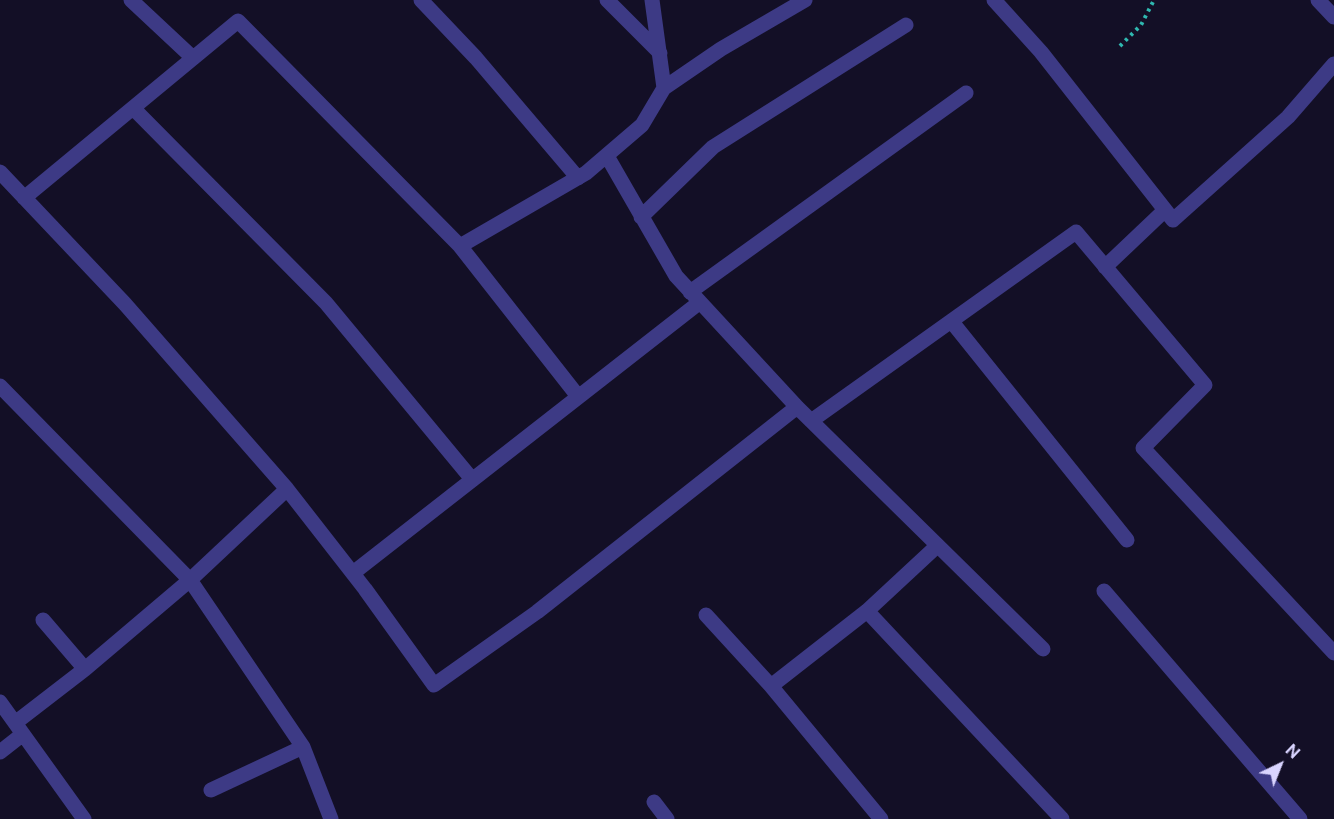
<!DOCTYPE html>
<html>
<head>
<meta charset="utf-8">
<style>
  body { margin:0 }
  #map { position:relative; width:1334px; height:819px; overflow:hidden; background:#130f26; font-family:"Public Sans",sans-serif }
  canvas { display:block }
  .north { position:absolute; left:1250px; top:735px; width:60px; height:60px; -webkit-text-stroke:4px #130f26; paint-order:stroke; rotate:43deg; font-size:16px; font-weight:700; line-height:24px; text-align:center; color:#d9d4ff }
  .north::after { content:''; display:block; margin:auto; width:21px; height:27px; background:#d9d4ff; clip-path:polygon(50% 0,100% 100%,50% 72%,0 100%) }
</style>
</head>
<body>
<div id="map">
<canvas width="1334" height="819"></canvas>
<div class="north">N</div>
</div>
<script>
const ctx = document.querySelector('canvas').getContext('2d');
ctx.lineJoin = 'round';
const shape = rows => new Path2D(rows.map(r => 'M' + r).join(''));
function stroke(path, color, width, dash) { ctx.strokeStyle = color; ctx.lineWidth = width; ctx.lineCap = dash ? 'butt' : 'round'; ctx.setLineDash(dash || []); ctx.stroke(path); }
const path = shape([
  [1120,46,1141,25,1154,0]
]);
const minor = shape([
  [131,0,193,58],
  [421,0,476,58,578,178],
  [607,0,660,53],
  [994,0,1041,52,1173,220,1288,117,1334,64],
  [1318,0,1334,17],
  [664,88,721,49,805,0],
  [133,108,326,303,471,478],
  [607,156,676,276,797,407,1043,649],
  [0,172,125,304,287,489,365,589,434,685,537,612,797,407],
  [24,198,238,21,460,246,577,395],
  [641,217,713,147,906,25],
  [460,246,586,173,642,125,664,88,652,0],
  [1105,267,1164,211],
  [690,292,966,93],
  [952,322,1127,540],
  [0,386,190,580,303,747,331,819],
  [811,421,1076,232,1205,385,1143,448,1334,653],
  [353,573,700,302],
  [1104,591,1300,819],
  [867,611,1062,819],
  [706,615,771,686,881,819],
  [43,620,85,669],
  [771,686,867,611,937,546],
  [0,702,84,819],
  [15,723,85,669,190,580,287,489],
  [0,752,23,734],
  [211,790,303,747],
  [654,802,667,819]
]);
stroke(path, '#2fb8b0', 4, [3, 4.5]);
stroke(minor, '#3d3a85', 15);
</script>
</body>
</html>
